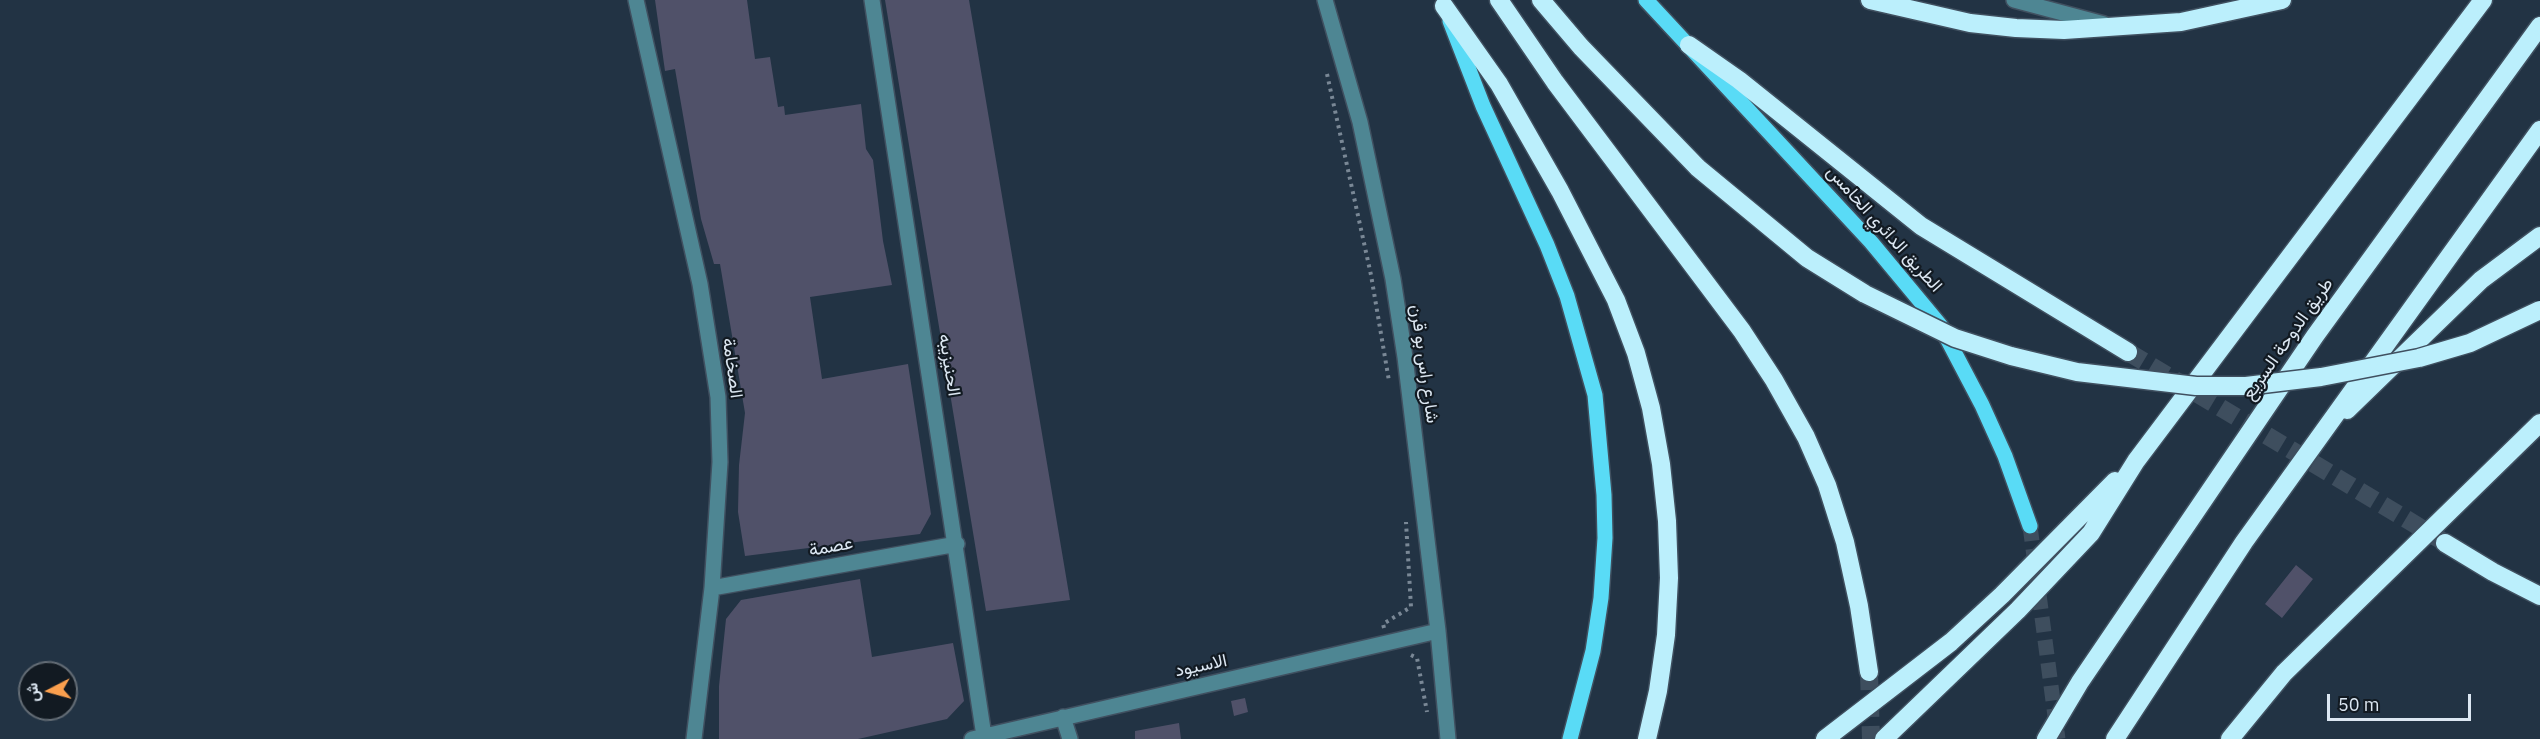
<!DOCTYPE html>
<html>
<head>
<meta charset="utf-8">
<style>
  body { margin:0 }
  #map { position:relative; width:2540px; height:739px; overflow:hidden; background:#234; font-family:"IBM Plex Sans",Vazirmatn,sans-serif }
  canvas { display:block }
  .north { position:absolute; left:18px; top:661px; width:60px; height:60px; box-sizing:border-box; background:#121a22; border:2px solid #636c75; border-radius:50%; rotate:264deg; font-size:16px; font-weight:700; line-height:24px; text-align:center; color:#dce7f2 }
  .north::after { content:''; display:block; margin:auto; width:21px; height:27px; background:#fa9f4e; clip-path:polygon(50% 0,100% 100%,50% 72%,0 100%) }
  .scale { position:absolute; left:2327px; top:694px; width:144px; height:27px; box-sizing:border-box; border:3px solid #dce7f2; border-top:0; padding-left:8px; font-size:18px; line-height:21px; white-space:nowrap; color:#dce7f2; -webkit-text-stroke:4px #121a22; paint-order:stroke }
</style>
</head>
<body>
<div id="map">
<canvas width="2540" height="739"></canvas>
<div class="north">ش</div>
<div class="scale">50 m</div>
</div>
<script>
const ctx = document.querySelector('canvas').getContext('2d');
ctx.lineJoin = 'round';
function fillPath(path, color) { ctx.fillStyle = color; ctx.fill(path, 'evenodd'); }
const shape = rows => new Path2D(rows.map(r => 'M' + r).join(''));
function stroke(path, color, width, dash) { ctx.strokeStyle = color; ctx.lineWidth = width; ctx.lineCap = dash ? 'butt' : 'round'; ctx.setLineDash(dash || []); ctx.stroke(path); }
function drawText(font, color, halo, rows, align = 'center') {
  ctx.font = font + ' "IBM Plex Sans",Vazirmatn,sans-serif'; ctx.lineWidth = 4.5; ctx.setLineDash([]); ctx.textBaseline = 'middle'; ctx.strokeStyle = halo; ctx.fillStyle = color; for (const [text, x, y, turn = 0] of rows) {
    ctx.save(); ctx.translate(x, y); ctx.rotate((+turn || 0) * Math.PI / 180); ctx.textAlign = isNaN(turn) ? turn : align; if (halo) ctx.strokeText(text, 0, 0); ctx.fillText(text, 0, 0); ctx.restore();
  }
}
const building = shape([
  [655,0,747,0,755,59,770,57,778,107,784,106,785,115,861,104,866,149,873,160,883,241,892,285,810,297,822,379,908,364,931,514,920,534,745,556,738,512,739,465,745,413,720,264,714,264,701,219,675,69,665,71],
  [885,0,969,0,1070,600,986,611],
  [2296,565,2313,579,2282,618,2265,604],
  [860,579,872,657,953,643,964,701,947,719,858,739,719,739,719,686,726,619,741,600],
  [1245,698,1248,712,1234,716,1231,701],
  [1179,723,1181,739,1135,739,1135,731]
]);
const majorTunnel = shape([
  [2030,526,2058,739]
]);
const highwayTunnel = shape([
  [2128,352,2441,540],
  [1869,672,1871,739]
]);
const path = shape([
  [1327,74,1371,275,1389,381],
  [1384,628,1383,624,1411,607,1406,522],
  [1411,655,1417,658,1427,712]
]);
const minor = shape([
  [636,0,700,284,718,397,720,462,712,588,694,739],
  [872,0,984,736],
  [1325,0,1360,122,1393,279,1405,357,1438,631,1448,739],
  [2014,0,2104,24],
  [712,588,957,544],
  [1063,717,1070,739],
  [972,739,1438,631]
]);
const major = shape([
  [1646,0,1871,242,1940,325,1982,405,2005,456,2030,526],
  [1450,21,1483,106,1547,245,1567,296,1595,395,1604,495,1605,538,1601,598,1593,651,1570,739]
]);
const highway = shape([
  [1499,0,1555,82,1742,331,1774,380,1806,437,1827,485,1845,542,1859,606,1869,672],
  [1541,0,1581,47,1698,168],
  [1870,0,1970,23,2016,28,2064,30,2181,22,2282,0],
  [1444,6,1499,84,1560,191,1616,300,1636,353,1651,408,1661,464,1667,521,1669,578,1666,635,1658,691,1647,739],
  [1689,45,1739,80,1921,226,2128,352],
  [2347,410,2481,280,2540,236],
  [2445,543,2493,572,2540,596],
  [1825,739,1951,642,2002,595,2115,481],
  [1884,739,2018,610,2091,533,2136,461,2483,0],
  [2046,739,2080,682,2315,336,2540,26],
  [2115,739,2244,542,2540,130],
  [2230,739,2284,673,2540,423]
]);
const highwayBridge = shape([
  [1698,168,1807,258,1865,294,1955,338,2011,356,2077,372,2196,386,2246,386,2321,377,2419,358,2470,343,2540,310]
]);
const streetNames = [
  ["الطريق الدائري الخامس",1884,229,48],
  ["طريق الدوحة السريع",2288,339,-55],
  ["شارع راس بو قرن",1424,364,82],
  ["الحنيزيبه",949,365,81],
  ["الصخامة",732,368,82],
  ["عصمة",831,547,-10],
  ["الاسيود",1201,666,-12]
];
fillPath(building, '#505169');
stroke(majorTunnel, '#3e4e5e', 15, [15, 8]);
stroke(highwayTunnel, '#3e4e5e', 18, [18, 9]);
stroke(minor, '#405060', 18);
stroke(major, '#405060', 18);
stroke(highway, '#405060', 21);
stroke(path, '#7a8896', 4, [3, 4.5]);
stroke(minor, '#4e8693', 15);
stroke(major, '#59dbf6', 15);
stroke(highway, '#bbeffc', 18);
stroke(highwayBridge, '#405060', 21, []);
stroke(highwayBridge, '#bbeffc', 18);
drawText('18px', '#dce7f2', '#121a22', streetNames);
</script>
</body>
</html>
